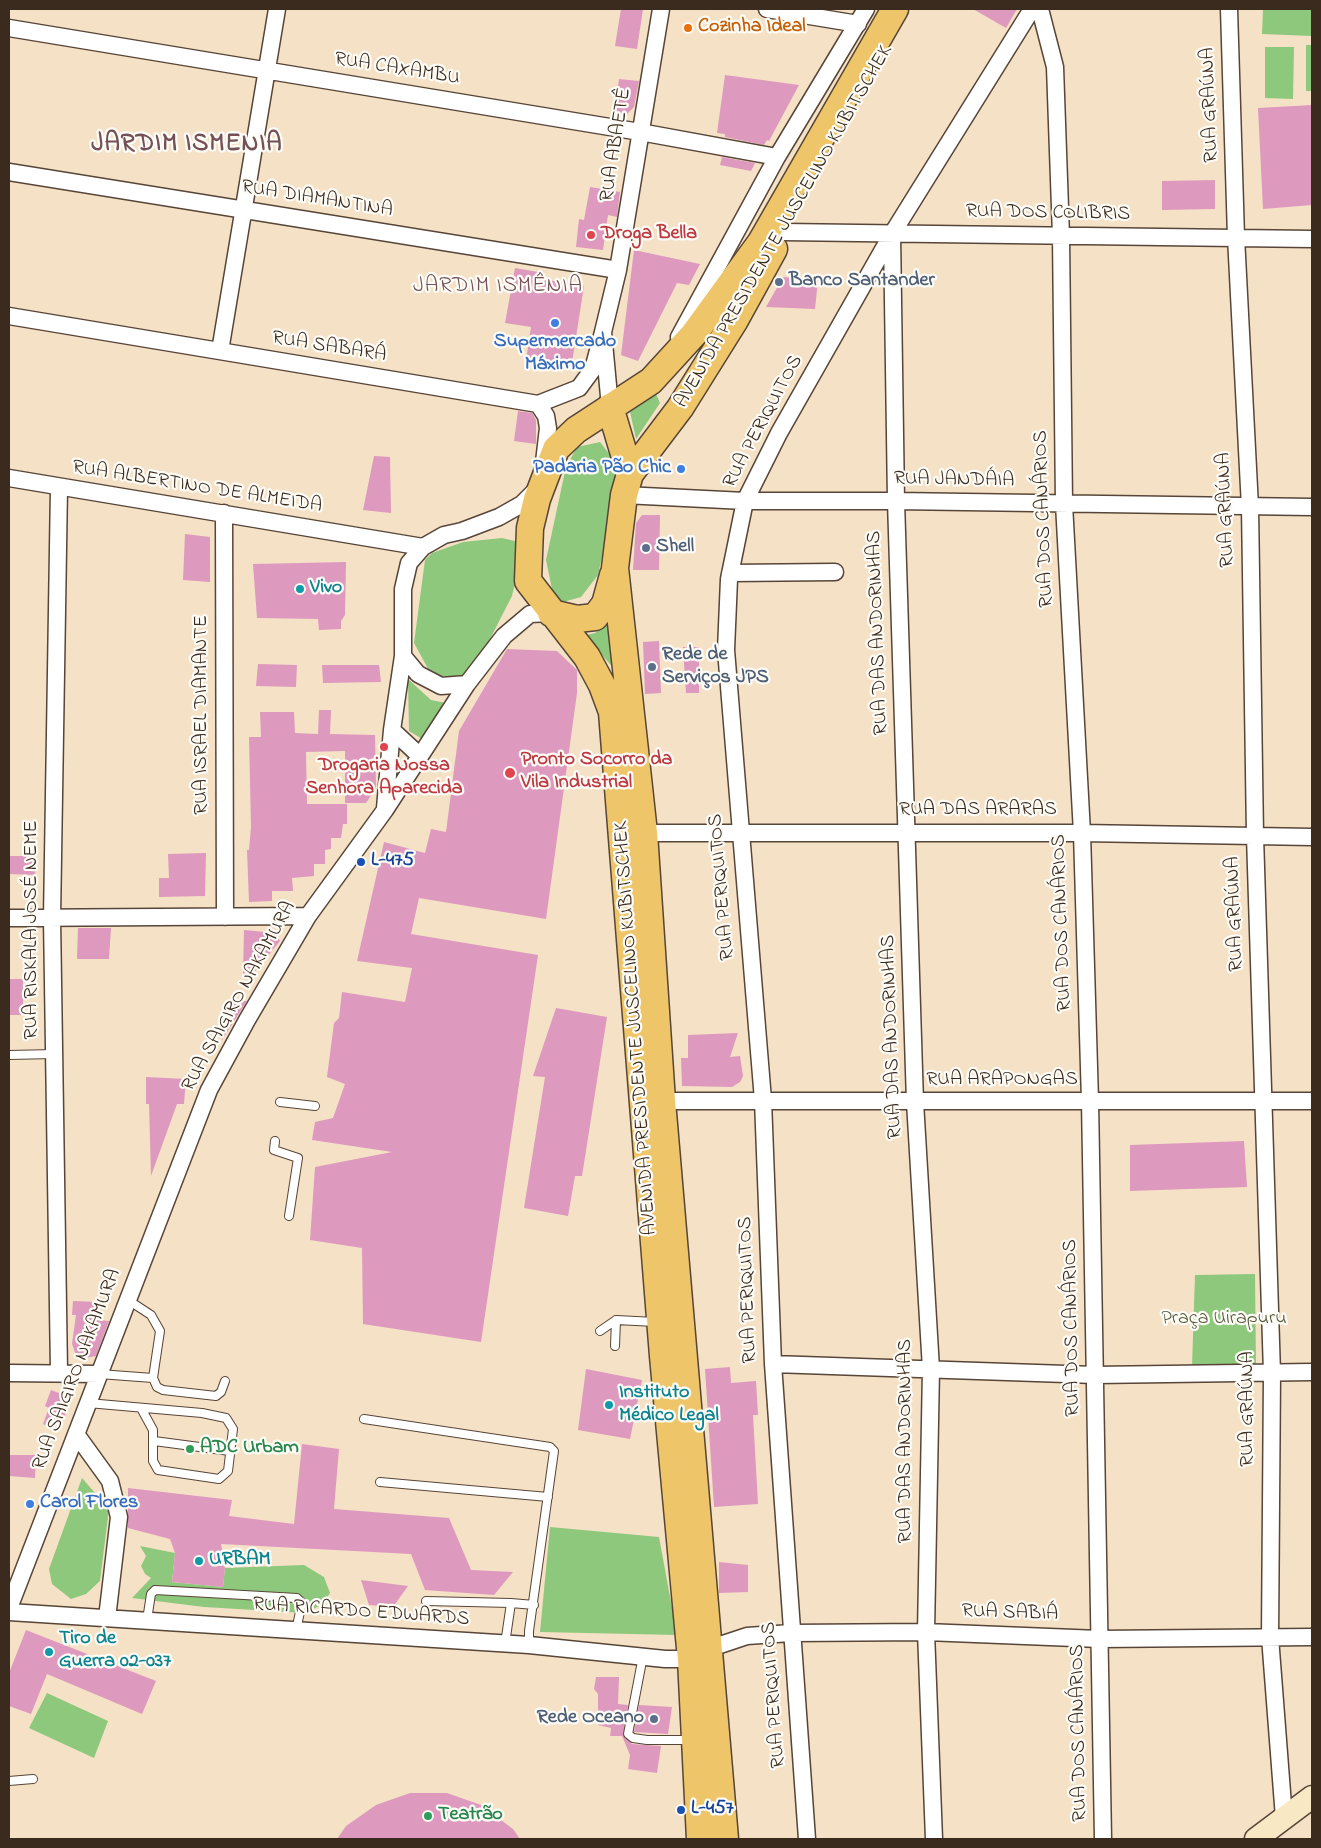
<!DOCTYPE html>
<html>
<head>
<meta charset="utf-8">
<style>
  body { margin:0 }
  #map { position:relative; width:1321px; height:1848px; overflow:hidden; background:#f5e1c6; font-family:"Indie Flower",sans-serif }
  canvas { display:block }
  .frame { position:absolute; inset:0; border:10px solid #3b2a1e; pointer-events:none }
</style>
</head>
<body>
<div id="map">
<canvas width="1321" height="1848"></canvas>
<div class="frame"></div>
</div>
<script>
const ctx = document.querySelector('canvas').getContext('2d');
ctx.lineJoin = 'round';
function fillPath(path, color) { ctx.fillStyle = color; ctx.fill(path, 'evenodd'); }
const shape = rows => new Path2D(rows.map(r => 'M' + r).join(''));
function stroke(path, color, width, dash) { ctx.strokeStyle = color; ctx.lineWidth = width; ctx.lineCap = dash ? 'butt' : 'round'; ctx.setLineDash(dash || []); ctx.stroke(path); }
function drawText(font, color, halo, rows, align = 'center') {
  ctx.font = font + ' "Indie Flower",sans-serif'; ctx.lineWidth = 4.5; ctx.setLineDash([]); ctx.textBaseline = 'middle'; ctx.strokeStyle = halo; ctx.fillStyle = color; for (const [text, x, y, turn = 0] of rows) {
    ctx.save(); ctx.translate(x, y); ctx.rotate((+turn || 0) * Math.PI / 180); ctx.textAlign = isNaN(turn) ? turn : align; if (halo) ctx.strokeText(text, 0, 0); ctx.fillText(text, 0, 0); ctx.restore();
  }
}
const green = shape([
  [1263,9,1312,9,1312,36,1262,34],
  [1306,45,1312,45,1312,91,1306,91],
  [1265,47,1294,47,1293,99,1265,98],
  [656,394,660,403,636,439,629,407],
  [600,442,614,460,617,487,598,575,581,597,563,602,554,599,546,560,566,467,577,447],
  [502,538,519,542,520,562,512,596,490,639,466,676,432,676,414,643,425,560,432,553,463,542],
  [614,619,621,677,597,649,582,636,595,633],
  [408,679,431,700,451,704,427,742,409,731],
  [1255,1274,1256,1369,1192,1366,1195,1275],
  [82,1478,109,1509,100,1581,86,1594,71,1599,52,1584,49,1569],
  [550,1527,659,1537,677,1635,540,1632],
  [140,1546,175,1553,172,1582,223,1587,225,1568,304,1565,324,1577,330,1593,323,1604,305,1613,204,1607,132,1598,151,1578,145,1574,141,1566,146,1556],
  [47,1693,108,1721,94,1758,29,1728]
]);
const building = shape([
  [621,9,643,9,637,49,615,46],
  [973,9,1017,9,1006,28],
  [725,75,799,85,769,141,767,140,764,145,725,137,725,134,717,133],
  [619,79,639,81,634,107,627,114,614,114],
  [1312,105,1312,205,1263,209,1258,108],
  [722,157,755,163,751,171,720,165],
  [1215,180,1215,209,1162,210,1162,181],
  [590,187,620,192,617,217,608,215,603,250,576,247,579,219,584,220],
  [634,250,700,264,689,285,677,283,638,361,621,355],
  [515,268,538,272,536,278,584,286,571,369,526,360,531,327,505,323],
  [783,277,818,280,815,309,766,307],
  [518,411,532,413,536,420,536,444,514,441],
  [374,456,390,457,391,513,363,510],
  [642,515,660,515,659,570,633,570,636,523],
  [185,534,210,537,210,582,183,580],
  [346,562,345,615,341,621,341,629,319,630,318,619,257,618,253,564],
  [659,641,661,693,645,694,643,642],
  [683,647,699,647,699,693,686,693],
  [507,649,557,651,577,670,577,693,546,919,419,898,411,934,538,955,481,1342,363,1324,362,1248,310,1240,315,1167,392,1152,312,1140,315,1122,333,1118,345,1084,327,1077,334,1023,339,1018,342,992,405,1002,412,968,357,961,384,842,425,853,431,829,446,832,459,731],
  [258,664,297,665,296,687,256,686],
  [322,665,379,665,381,682,323,683],
  [319,710,331,710,330,734,375,735,376,788,366,803,345,803,345,751,306,752,307,804,347,804,347,824,343,824,341,838,331,838,331,849,325,850,325,864,314,864,314,876,292,878,293,891,272,891,272,901,249,902,247,850,249,850,251,827,249,737,261,737,260,712,294,712,295,733,318,734],
  [206,853,205,896,159,897,159,878,169,878,168,854],
  [9,856,36,856,35,875,9,874],
  [78,928,111,928,109,959,77,959],
  [244,930,276,933,280,941,253,974,243,975],
  [9,979,23,979,23,1015,9,1015],
  [226,1001,247,1001,222,1040],
  [556,1008,607,1017,582,1176,575,1176,568,1216,524,1208,545,1077,533,1076],
  [738,1033,730,1057,740,1056,743,1076,740,1082,732,1087,682,1086,681,1058,688,1058,688,1035],
  [146,1077,186,1079,184,1104,177,1104,151,1176,149,1104,146,1104],
  [1244,1141,1247,1187,1130,1191,1130,1145],
  [73,1301,97,1302,97,1320,109,1321,96,1356,85,1358,76,1355,72,1344,76,1315,72,1315],
  [730,1367,731,1383,756,1381,758,1415,753,1415,758,1504,714,1507,705,1369],
  [586,1369,642,1380,630,1439,578,1430],
  [51,1390,72,1398,59,1431,43,1424,49,1408,45,1406],
  [302,1444,339,1449,334,1509,449,1518,471,1570,513,1572,494,1595,425,1590,411,1554,221,1544,225,1568,223,1587,172,1582,175,1553,170,1539,128,1528,128,1488,232,1500,229,1516,294,1524],
  [9,1455,36,1455,35,1478,9,1476],
  [719,1562,748,1565,748,1592,719,1593],
  [361,1580,408,1586,393,1607,369,1605],
  [26,1630,156,1681,142,1714,47,1674,31,1714,9,1706,9,1673],
  [596,1677,619,1677,618,1704,628,1705,623,1736,632,1744,661,1746,657,1773,628,1769,630,1755,622,1736,610,1736,611,1728,598,1725,598,1694,594,1689],
  [639,1705,672,1707,668,1734,634,1732],
  [410,1793,447,1793,481,1805,513,1829,520,1839,337,1839,346,1826,376,1805]
]);
const lane = shape([
  [9,1055,54,1054],
  [280,1102,315,1106],
  [275,1141,274,1150,298,1158,289,1216],
  [128,1300,151,1315,160,1331,153,1378,157,1387,163,1390,216,1396,221,1392,225,1381],
  [600,1331,616,1320,656,1322],
  [615,1346,616,1320],
  [99,1374,153,1378],
  [88,1403,202,1413,226,1418,233,1429,228,1471,219,1479,158,1470,153,1461,153,1430,141,1408],
  [364,1419,550,1447,554,1451,529,1631,529,1645],
  [154,1441,230,1451],
  [380,1482,548,1497],
  [426,1601,511,1603,505,1644],
  [511,1603,534,1605],
  [147,1620,151,1594,155,1590,297,1598,302,1603,296,1630],
  [643,1656,628,1734,633,1738,647,1740,690,1740],
  [9,1781,33,1779]
]);
const street = shape([
  [767,9,858,24],
  [1040,9,1055,67,1061,236,1064,504,1082,833,1090,1101,1103,1839],
  [1229,9,1236,237,1250,507,1255,836,1272,1373,1270,1637,1284,1818],
  [9,28,640,132,777,157],
  [9,172,618,270],
  [783,232,1312,239],
  [892,234,896,501,915,1102,931,1369,926,1632,934,1839],
  [9,316,538,404,579,388,593,369,603,332],
  [679,337,777,157,866,9],
  [220,351,277,9],
  [538,404,546,416,548,428,544,462],
  [610,407,603,332,618,270,661,9],
  [9,478,423,547],
  [624,495,745,501,896,501,1312,507],
  [224,513,225,917],
  [730,573,835,572],
  [403,656,418,674,441,686,467,684],
  [392,730,420,756],
  [385,808,392,730,403,656,403,589,409,563,423,547,444,535,462,531,499,517,522,504,537,489],
  [644,833,1082,833,1312,837],
  [9,918,308,916],
  [662,1101,1312,1101],
  [773,1364,1095,1375,1312,1372],
  [59,1372,52,918,59,487],
  [9,1373,99,1374],
  [76,1434,110,1481,119,1517,107,1618],
  [9,1608,209,1090,247,1020,308,916,385,810,467,684,504,636,530,614,551,613],
  [9,1612,529,1645,665,1659,691,1659,708,1649,747,1636,791,1633,926,1632,1099,1639,1312,1637],
  [807,1839,773,1364,763,1100,726,650,729,579,745,501,779,433,892,234,1032,9]
]);
const secondary = shape([
  [1256,1839,1312,1797]
]);
const primary = shape([
  [610,407,630,474],
  [551,613,577,619,595,617,605,604,613,575],
  [700,1839,691,1659,663,1356,612,712,602,685,587,657,528,581,530,528,537,499,556,449,576,430,651,381,694,334,761,242,895,9],
  [725,1839,662,1101,644,833,615,568,624,495,630,474,680,408,735,320,774,249]
]);
const markers = [
  [688,28,5,"#e8710a"],
  [591,235,5,"#e0444e"],
  [779,282,5,"#5c6f8a"],
  [555,323,5,"#3f7fe0"],
  [681,469,5,"#3f7fe0"],
  [646,548,5,"#5c6f8a"],
  [300,589,5,"#0f9aa8"],
  [652,667,5,"#5c6f8a"],
  [384,747,5,"#e0444e"],
  [510,773,6,"#e0444e"],
  [361,862,5,"#1a4fb4"],
  [609,1405,5,"#0f9aa8"],
  [190,1449,5,"#2e9e5b"],
  [30,1504,5,"#3f7fe0"],
  [199,1561,5,"#0f9aa8"],
  [49,1652,5,"#0f9aa8"],
  [654,1719,5,"#5c6f8a"],
  [681,1810,5,"#1a4fb4"],
  [428,1816,5,"#2e9e5b"]
];
const foodNames = [
  ["Cozinha Ideal",698,28]
];
const streetNames = [
  ["RUA CAXAMBU",397,70,9],
  ["RUA GRAÚNA",1211,105,-92],
  ["RUA ABAETÊ",617,145,-81],
  ["RUA DIAMANTINA",317,200,9],
  ["RUA DOS COLIBRIS",1048,214,1],
  ["AVENIDA PRESIDENTE JUSCELINO KUBITSCHEK",785,227,-60],
  ["RUA SABARÁ",329,348,9],
  ["RUA PERIQUITOS",764,422,-62],
  ["RUA JANDÁIA",954,481,1],
  ["RUA ALBERTINO DE ALMEIDA",197,488,9],
  ["RUA GRAÚNA",1227,510,-92],
  ["RUA DOS CANÁRIOS",1045,519,-92],
  ["RUA DAS ANDORINHAS",879,633,-92],
  ["RUA ISRAEL DIAMANTE",203,715,-90],
  ["RUA DAS ARARAS",978,811],
  ["RUA PERIQUITOS",723,887,-95],
  ["RUA GRAÚNA",1236,914,-92],
  ["RUA DOS CANÁRIOS",1063,923,-92],
  ["RUA RISKALA JOSÉ NEME",33,930,-90],
  ["RUA SAIGIRO NAKAMURA",240,997,-61],
  ["AVENIDA PRESIDENTE JUSCELINO KUBITSCHEK",637,1028,-94],
  ["RUA DAS ANDORINHAS",893,1037,-92],
  ["RUA ARAPONGAS",1002,1081],
  ["RUA PERIQUITOS",749,1290,-92],
  ["RUA DOS CANÁRIOS",1073,1328,-91],
  ["RUA SAIGIRO NAKAMURA",78,1370,-69],
  ["RUA GRAÚNA",1249,1409,-90],
  ["RUA DAS ANDORINHAS",907,1441,-90],
  ["RUA RICARDO EDWARDS",361,1613,4],
  ["RUA SABIÁ",1010,1614,2],
  ["RUA PERIQUITOS",775,1695,-94],
  ["RUA DOS CANÁRIOS",1080,1733,-91]
];
const healthNames = [
  ["Droga Bella",601,235],
  ["Pronto Socorro da",521,761],
  ["Vila Industrial",521,784],
  ["Drogaria Nossa",384,767,"center"],
  ["Senhora Aparecida",384,790,"center"]
];
const serviceNames = [
  ["Banco Santander",789,282],
  ["Shell",656,548],
  ["Rede de",662,656],
  ["Serviços JPS",662,679],
  ["Rede Oceano",644,1719,"right"]
];
const shopNames = [
  ["Supermercado",555,343],
  ["Máximo",555,366],
  ["Padaria Pão Chic",671,469,"right"],
  ["Carol Flores",40,1504,"left"]
];
const cultureNames = [
  ["Vivo",310,589],
  ["Instituto",619,1394],
  ["Médico Legal",619,1417],
  ["URBAM",209,1561],
  ["Tiro de",59,1640],
  ["Guerra 02-037",59,1663]
];
const transitNames = [
  ["L-475",371,862],
  ["L-457",691,1810]
];
const parkNames = [
  ["Praça Uirapuru",1224,1320]
];
const leisureNames = [
  ["ADC Urbam",200,1449],
  ["Teatrão",438,1816]
];
const quarterNames = [
  ["JARDIM ISMÊNIA",498,287]
];
const districtNames = [
  ["JARDIM ISMENIA",187,146]
];
fillPath(green, '#8ec87c');
fillPath(building, '#de99be');
stroke(lane, '#574537', 10);
stroke(street, '#574537', 19);
stroke(secondary, '#574537', 25);
stroke(primary, '#574537', 29);
stroke(lane, '#fff', 8);
stroke(street, '#fff', 16);
stroke(secondary, '#f8e8c3', 22);
stroke(primary, '#eec569', 26);
for (const [x, y, r, color] of markers) { const dot = new Path2D(); dot.arc(x, y, r, 0, 2 * Math.PI); ctx.fillStyle = color; ctx.fill(dot); stroke(dot, '#fdfcf7', 2); }
drawText('bold 20px', '#c56008', '#fdfcf7', foodNames, 'left');
drawText('20px', '#3b2a1e', '#fdfcf7', streetNames);
drawText('bold 20px', '#be3a42', '#fdfcf7', healthNames, 'left');
drawText('bold 20px', '#4e5e75', '#fdfcf7', serviceNames, 'left');
drawText('bold 20px', '#366cbe', '#fdfcf7', shopNames);
drawText('bold 20px', '#0d838f', '#fdfcf7', cultureNames, 'left');
drawText('bold 20px', '#164399', '#fdfcf7', transitNames, 'left');
drawText('20px', '#54593a', '#fdfcf7', parkNames);
drawText('bold 20px', '#27864d', '#fdfcf7', leisureNames, 'left');
ctx.letterSpacing = '1px';
drawText('22px', '#745156', '#fdfcf7', quarterNames);
ctx.letterSpacing = '0px';
ctx.letterSpacing = '1px';
drawText('bold 25px', '#745156', '#fdfcf7', districtNames);
ctx.letterSpacing = '0px';
</script>
</body>
</html>
